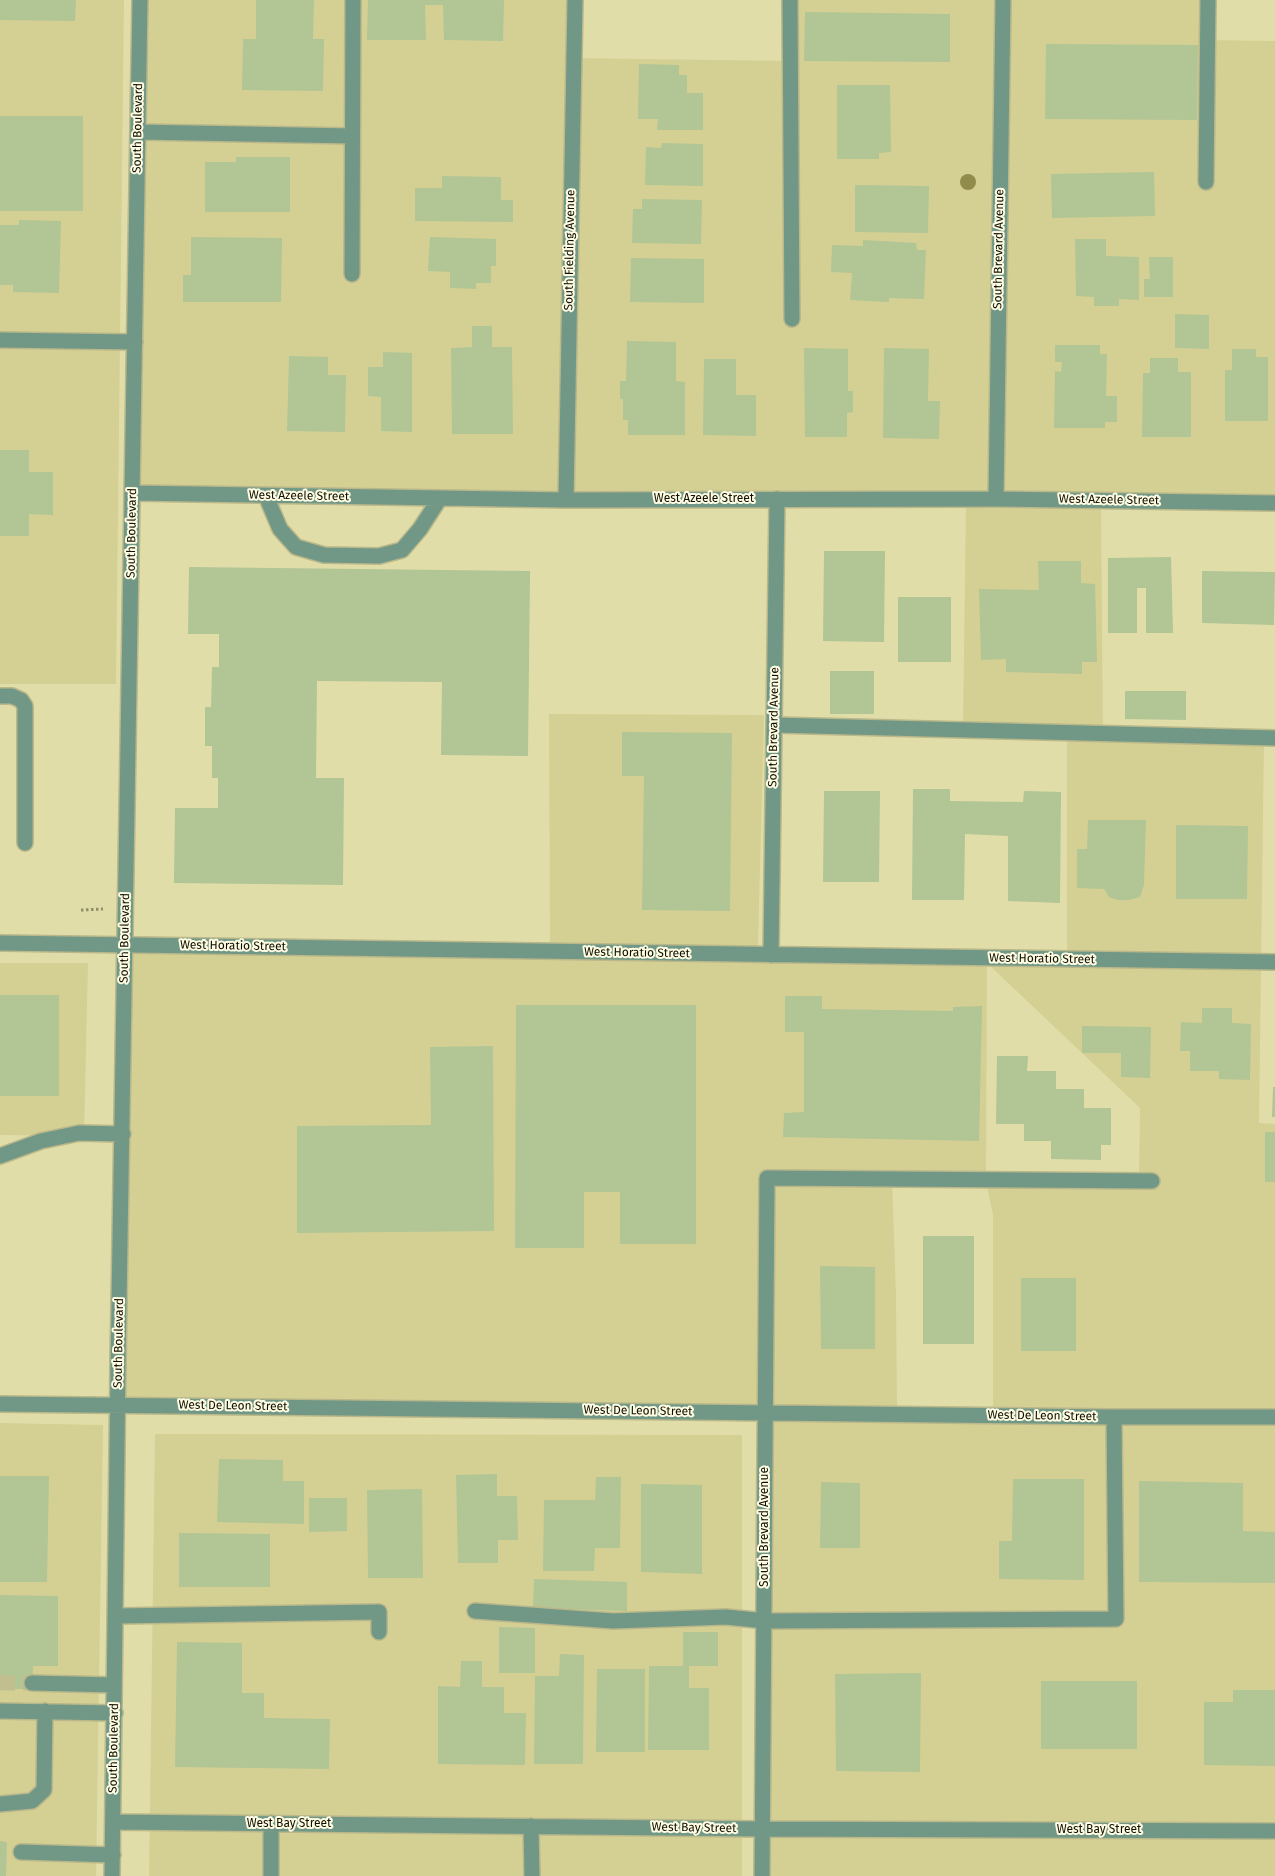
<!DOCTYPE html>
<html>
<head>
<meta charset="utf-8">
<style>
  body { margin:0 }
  canvas { display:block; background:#e0dda8 }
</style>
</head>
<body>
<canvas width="1275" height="1876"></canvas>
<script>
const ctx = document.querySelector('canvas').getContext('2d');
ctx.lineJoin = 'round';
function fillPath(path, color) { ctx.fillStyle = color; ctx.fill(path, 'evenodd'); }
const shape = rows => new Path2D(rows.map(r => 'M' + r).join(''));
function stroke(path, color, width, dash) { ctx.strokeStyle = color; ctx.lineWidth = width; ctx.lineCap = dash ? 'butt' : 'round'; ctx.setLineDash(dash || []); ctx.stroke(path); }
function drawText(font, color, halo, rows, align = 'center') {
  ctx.font = font + ' "Fira Sans",sans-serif'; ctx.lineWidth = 4; ctx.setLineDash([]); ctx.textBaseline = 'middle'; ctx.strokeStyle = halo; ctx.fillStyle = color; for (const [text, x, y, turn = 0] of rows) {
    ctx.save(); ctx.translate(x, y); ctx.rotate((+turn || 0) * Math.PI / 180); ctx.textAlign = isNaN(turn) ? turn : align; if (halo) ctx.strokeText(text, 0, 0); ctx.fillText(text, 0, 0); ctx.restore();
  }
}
const built = shape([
  [0,0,124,0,116,684,0,684],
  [145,0,572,0,571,58,792,61,792,0,1207,0,1207,40,1275,41,1275,496,137,490],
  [966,503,1101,503,1103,737,1264,740,1259,1123,1275,1124,1275,1415,993,1411,993,1215,986,1182,892,1178,896,1295,897,1412,126,1398,133,952,1067,954,1067,726,963,724],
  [987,963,1140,1108,1139,1178,986,1175],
  [549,714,764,715,758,946,550,944],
  [0,963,88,963,84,1136,0,1135],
  [770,1421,1275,1424,1275,1876,767,1876],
  [0,1423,103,1425,96,1876,0,1876],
  [155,1434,742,1435,742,1876,149,1876]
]);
const building = shape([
  [0,0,76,0,75,21,0,20],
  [256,0,314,0,313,39,324,39,323,91,242,90,243,39,256,39],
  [368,0,504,0,503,41,444,40,443,5,425,5,426,40,367,40],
  [805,12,950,14,950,62,804,61],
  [1046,44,1198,45,1197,120,1045,119],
  [639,64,679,65,679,75,687,75,687,93,703,93,703,130,657,130,658,119,638,119],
  [837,85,890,85,891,152,879,153,879,159,837,159],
  [0,116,83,116,83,211,0,211],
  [662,143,703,144,703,186,645,185,646,147,661,148],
  [236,157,290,157,290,212,205,212,205,162,236,162],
  [1154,172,1155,216,1052,218,1051,174],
  [442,176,501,177,501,200,513,200,513,222,415,221,415,188,442,188],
  [855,185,929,186,928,233,855,232],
  [642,199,702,200,701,244,632,243,633,209,642,209],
  [19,220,61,221,59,293,13,292,13,285,0,285,0,225,19,225],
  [191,237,282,238,281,302,183,302,183,275,191,275],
  [430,237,496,239,496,266,491,266,491,283,476,283,476,289,450,288,450,272,428,271],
  [1075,239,1106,239,1106,256,1139,257,1139,300,1119,299,1119,306,1094,306,1094,297,1076,296],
  [863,240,916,243,917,250,926,250,924,299,889,298,889,302,850,300,852,273,831,272,832,245,863,246],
  [1149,257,1173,257,1173,297,1144,297,1144,279,1150,279],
  [631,258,704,259,704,303,630,302],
  [1175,314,1209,315,1209,349,1175,348],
  [472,326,492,326,492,347,512,347,513,434,452,434,451,348,472,347],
  [627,341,676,342,676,381,685,382,685,435,628,435,628,420,623,420,623,399,620,399,620,381,626,381],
  [1055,345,1100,345,1100,354,1107,354,1106,396,1117,396,1117,422,1105,422,1105,428,1054,428,1055,371,1061,372,1062,362,1055,362],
  [804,348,848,349,848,391,853,391,853,412,847,413,847,437,805,437],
  [884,348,929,349,928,401,940,401,939,439,883,438],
  [1232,349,1256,349,1256,357,1268,357,1268,421,1225,421,1225,370,1232,370],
  [383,352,412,353,412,432,381,431,381,397,368,396,368,367,383,367],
  [289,356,328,357,328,375,346,375,345,432,287,431],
  [1150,358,1178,358,1178,372,1191,372,1191,437,1142,437,1143,373,1150,373],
  [704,359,736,359,736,395,756,395,756,436,703,435],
  [0,450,29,450,29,472,53,472,53,515,29,514,29,536,0,536],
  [824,551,885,551,884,642,823,641],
  [1171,557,1173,633,1146,633,1146,588,1137,588,1137,633,1108,633,1108,558],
  [1038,561,1081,561,1081,583,1095,584,1097,662,1082,662,1082,674,1006,672,1006,659,981,660,979,589,1039,590],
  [189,567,530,571,528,756,441,755,442,682,317,681,316,778,344,778,343,885,174,883,175,808,218,808,218,778,212,778,212,746,205,746,205,707,211,707,212,667,219,667,219,634,188,634],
  [1202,571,1275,572,1274,625,1202,623],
  [898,597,951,597,951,662,898,662],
  [830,671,874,671,874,714,830,714],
  [1125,691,1186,691,1186,720,1125,719],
  [622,732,732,733,730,911,642,910,644,776,622,776],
  [913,789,950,789,950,801,1023,802,1024,791,1061,792,1060,903,1008,901,1008,836,965,834,964,900,912,900],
  [824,791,880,791,879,882,823,882],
  [1088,820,1146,820,1144,885,1140,897,1129,900,1118,900,1109,897,1104,889,1077,888,1077,849,1087,849],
  [1176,825,1248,826,1247,899,1176,899],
  [0,995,59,995,59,1096,0,1096],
  [785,996,822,996,822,1009,953,1011,953,1007,982,1006,979,1141,783,1137,784,1113,804,1112,804,1032,785,1032],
  [516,1005,696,1005,696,1244,620,1244,620,1192,584,1192,584,1248,515,1248],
  [1202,1008,1232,1008,1232,1023,1251,1024,1250,1080,1219,1079,1219,1071,1190,1071,1190,1051,1180,1051,1181,1022,1202,1023],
  [1082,1026,1151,1027,1150,1078,1121,1077,1121,1053,1082,1053],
  [493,1046,494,1231,297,1233,297,1126,431,1125,430,1047],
  [997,1056,1028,1056,1027,1071,1056,1071,1056,1089,1084,1089,1084,1108,1111,1108,1111,1145,1101,1145,1101,1160,1051,1159,1051,1141,1024,1141,1024,1124,996,1124],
  [1273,1087,1275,1087,1275,1117,1272,1117],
  [1265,1132,1275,1132,1275,1182,1265,1182],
  [923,1236,974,1236,974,1344,923,1344],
  [820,1266,875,1267,875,1349,821,1349],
  [1021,1278,1076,1278,1076,1351,1021,1351],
  [219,1459,283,1460,283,1481,304,1481,304,1524,217,1522],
  [497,1474,497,1496,517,1496,518,1540,498,1540,498,1563,458,1563,456,1475],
  [0,1476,49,1476,47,1582,0,1582],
  [596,1477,621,1477,620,1548,595,1548,594,1571,543,1571,544,1500,595,1500],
  [1013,1479,1084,1479,1084,1580,999,1579,999,1541,1012,1541],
  [1139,1481,1243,1483,1243,1531,1275,1532,1275,1583,1139,1582],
  [821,1482,860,1483,860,1548,820,1548],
  [641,1484,702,1485,702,1574,641,1572],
  [422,1489,423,1578,368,1578,367,1490],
  [309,1498,347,1498,347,1531,309,1532],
  [179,1533,270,1534,270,1587,179,1587],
  [534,1579,627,1582,627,1611,533,1608],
  [0,1595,58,1596,58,1666,33,1666,32,1689,0,1689],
  [499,1627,535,1628,535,1673,499,1673],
  [683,1632,718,1632,718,1666,689,1666,689,1688,709,1688,709,1750,648,1750,649,1666,683,1666],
  [177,1642,242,1643,242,1693,264,1693,264,1718,330,1719,329,1769,175,1767],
  [560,1654,584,1655,583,1764,534,1764,535,1676,559,1676],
  [461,1661,482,1661,482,1687,504,1687,504,1713,526,1713,525,1765,438,1764,438,1686,460,1687],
  [597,1669,645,1669,645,1752,596,1752],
  [921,1673,920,1772,836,1771,835,1674],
  [1041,1681,1137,1681,1137,1749,1041,1749],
  [1233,1690,1275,1690,1275,1766,1204,1765,1204,1702,1233,1702],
  [0,1841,7,1842,6,1876,0,1876]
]);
const minorTunnel = shape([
  [0,1683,32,1683]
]);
const path = shape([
  [81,910,103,909]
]);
const minor = shape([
  [790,0,792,319],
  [138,132,352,136],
  [1206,182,1208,0],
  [352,274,353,0],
  [0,340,135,342],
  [132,493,566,500,996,499,1275,503],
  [266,496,280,529,296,547,324,555,379,556,402,550,420,529,440,498],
  [996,499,1003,0],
  [566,500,575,0],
  [0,696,12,696,21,700,25,706,25,843],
  [774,725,1275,738],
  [0,943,1275,962],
  [771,955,777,499],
  [0,1156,41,1141,79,1133,123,1134],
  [0,1404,1114,1417,1275,1417],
  [475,1611,613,1621,726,1617,765,1621,1116,1619,1114,1417],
  [116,1616,379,1612,379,1632],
  [32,1683,114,1685],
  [0,1711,115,1713],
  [0,1804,32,1801,44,1790,45,1711],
  [114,1822,762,1829,1275,1831],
  [271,1823,271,1876],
  [531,1826,532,1876],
  [21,1852,113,1855],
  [112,1876,118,1365,140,0],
  [762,1876,767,1178,1152,1181]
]);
const trees = [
  [968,182]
];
const streetNames = [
  ["South Boulevard",138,128,-89],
  ["South Brevard Avenue",999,249,-89],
  ["South Fielding Avenue",570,250,-89],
  ["West Azeele Street",299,496,1],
  ["West Azeele Street",704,499],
  ["West Azeele Street",1109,500,1],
  ["South Boulevard",132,533,-89],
  ["South Brevard Avenue",774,727,-89],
  ["South Boulevard",125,938,-89],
  ["West Horatio Street",233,946,1],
  ["West Horatio Street",637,953,1],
  ["West Horatio Street",1042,959,1],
  ["South Boulevard",119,1343,-89],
  ["West De Leon Street",233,1406,1],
  ["West De Leon Street",638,1411,1],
  ["West De Leon Street",1042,1416,1],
  ["South Brevard Avenue",765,1527,-90],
  ["South Boulevard",114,1748,-89],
  ["West Bay Street",289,1824],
  ["West Bay Street",694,1828,1],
  ["West Bay Street",1099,1830]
];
fillPath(built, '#d4d094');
fillPath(building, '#b2c595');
stroke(minorTunnel, '#c1be8f', 15, [15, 8]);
stroke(minor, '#bab88a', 18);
stroke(path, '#908e68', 3, [2.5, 2.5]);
stroke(minor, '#719886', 15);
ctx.fillStyle = '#918c4c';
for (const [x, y] of trees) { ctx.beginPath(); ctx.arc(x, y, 8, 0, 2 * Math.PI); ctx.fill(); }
drawText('12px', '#0f0e00', '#fefce2', streetNames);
</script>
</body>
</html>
